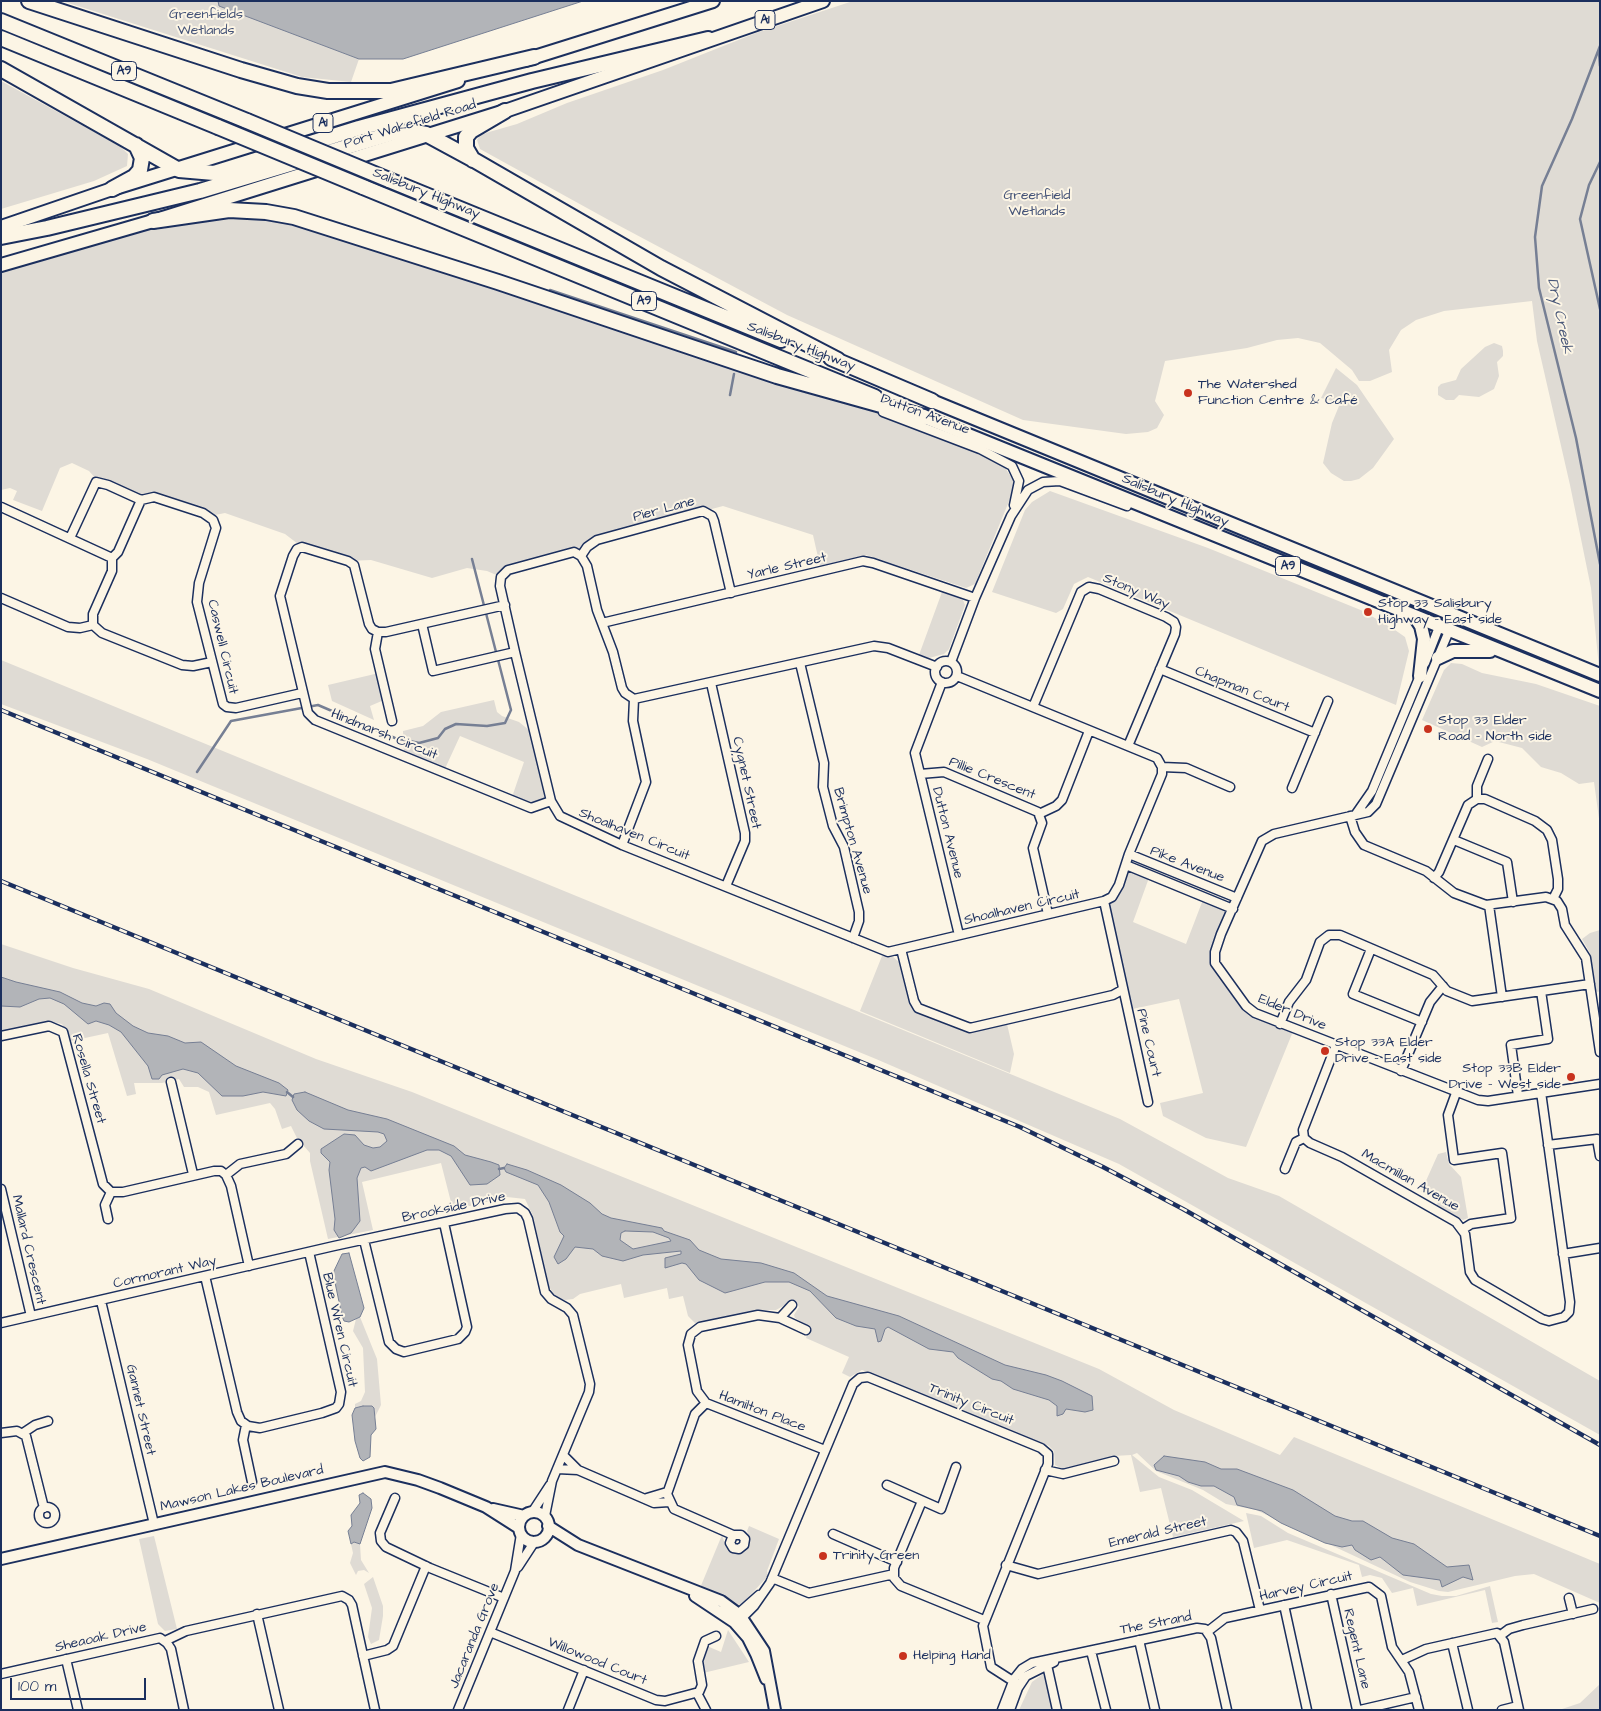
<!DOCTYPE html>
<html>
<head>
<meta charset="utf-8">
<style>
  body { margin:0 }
  #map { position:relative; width:1601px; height:1711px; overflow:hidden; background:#fcf5e5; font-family:"Architects Daughter",sans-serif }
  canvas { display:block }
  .frame { position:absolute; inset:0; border:2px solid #1b2f5e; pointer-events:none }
  .scale { position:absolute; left:10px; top:1678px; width:136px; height:22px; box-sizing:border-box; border:2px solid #1b2f5e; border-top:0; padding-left:6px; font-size:15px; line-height:18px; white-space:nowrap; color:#1b2f5e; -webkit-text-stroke:4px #fcf5e5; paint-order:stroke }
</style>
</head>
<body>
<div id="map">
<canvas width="1601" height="1711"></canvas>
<div class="frame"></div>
<div class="scale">100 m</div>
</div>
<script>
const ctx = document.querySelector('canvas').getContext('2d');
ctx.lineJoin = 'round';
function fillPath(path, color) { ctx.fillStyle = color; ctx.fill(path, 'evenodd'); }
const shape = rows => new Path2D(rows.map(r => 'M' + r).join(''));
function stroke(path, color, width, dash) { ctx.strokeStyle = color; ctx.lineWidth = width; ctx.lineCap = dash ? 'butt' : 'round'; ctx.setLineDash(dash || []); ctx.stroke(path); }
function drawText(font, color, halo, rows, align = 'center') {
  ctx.font = font + ' "Architects Daughter",sans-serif'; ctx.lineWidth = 4; ctx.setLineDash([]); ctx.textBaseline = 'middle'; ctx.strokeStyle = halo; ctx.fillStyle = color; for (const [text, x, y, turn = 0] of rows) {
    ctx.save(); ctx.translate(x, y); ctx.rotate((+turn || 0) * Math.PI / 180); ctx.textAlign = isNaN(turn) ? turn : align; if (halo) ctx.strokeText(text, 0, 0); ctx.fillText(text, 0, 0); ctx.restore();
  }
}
const green = shape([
  [62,1,218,1,220,6,359,59,351,82,302,77],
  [853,1,1600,1,1600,677,1591,588,1570,485,1537,341,1532,301,1444,311,1416,320,1401,330,1389,350,1392,372,1370,381,1359,381,1352,370,1320,343,1298,338,1277,340,1247,348,1165,361,1155,401,1164,415,1157,428,1148,432,1126,434,1023,420,787,315,616,224,480,149,477,140,480,135,489,132,517,124,567,103,663,70,756,33],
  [1,81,120,146,128,154,127,166,94,181,1,209],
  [236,216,265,217,306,225,912,424,982,452,1004,466,1013,480,1014,489,975,584,966,588,866,555,820,566,813,535,723,506,597,540,581,556,574,552,516,567,501,577,487,571,467,568,432,578,371,560,348,561,302,547,285,534,225,513,210,516,154,497,141,500,98,481,89,471,72,463,60,468,42,511,13,500,17,491,10,488,1,490,1,265,153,221,157,230,214,217],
  [1494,343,1502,346,1503,351,1503,356,1497,362,1499,376,1494,389,1479,397,1459,395,1454,400,1446,400,1438,395,1438,387,1441,384,1456,380,1461,369,1485,347],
  [1336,368,1357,385,1394,439,1373,468,1359,479,1351,481,1344,481,1331,473,1323,463,1332,423,1339,406,1343,404,1321,398],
  [1050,491,1208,548,1363,611,1395,630,1405,637,1409,651,1396,705,1088,577,1074,584,1063,609,1056,613,992,592,1025,510,1032,502],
  [942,592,963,600,965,605,949,649,944,654,929,658,919,655],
  [1,660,1120,1119,1228,1178,1279,1196,1600,1381,1600,1435,1119,1164,876,1059,147,759,1,704],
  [1451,663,1462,664,1482,673,1536,684,1600,706,1600,826,1594,782,1579,784,1561,773,1541,767,1522,748,1495,741,1482,747,1422,720,1444,670],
  [379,673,384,700,370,706,374,720,332,701,328,685],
  [494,700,497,712,502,716,519,722,535,735,551,801,538,806,511,800,524,762,460,736,443,773,404,758,403,731,423,726,441,712],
  [1126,865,1150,875,1133,922,1186,944,1204,897,1233,909,1215,963,1246,1006,1294,1029,1246,1147,1206,1138,1163,1116,1160,1103,1203,1093,1179,999,1128,1010,1104,901,1112,897],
  [1600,930,1600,991,1598,992,1596,991,1590,953,1582,939,1590,933],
  [1,944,73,968,149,989,316,1059,412,1092,1099,1369,1174,1410,1280,1455,1294,1437,1600,1564,1600,1603,1534,1574,1515,1576,1448,1592,1439,1591,1410,1582,1256,1510,1226,1504,1203,1490,1156,1471,1137,1453,1132,1455,1159,1477,1192,1490,1244,1521,1173,1537,1161,1488,1140,1492,1131,1455,1114,1456,1063,1469,1055,1465,1054,1451,1049,1446,862,1370,850,1377,842,1373,849,1357,806,1338,810,1327,795,1318,794,1315,799,1307,794,1300,776,1310,761,1310,695,1323,688,1316,683,1296,669,1299,667,1288,624,1298,621,1284,580,1294,573,1299,565,1300,557,1298,549,1287,533,1216,525,1199,507,1197,453,1210,441,1163,362,1182,373,1230,328,1239,310,1161,310,1153,297,1138,291,1126,282,1129,275,1109,270,1103,216,1115,209,1092,198,1087,184,1087,179,1079,162,1083,134,1083,136,1094,127,1096,108,1033,71,1041,62,1024,48,1021,1,1032],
  [882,956,892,956,900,963,910,1004,920,1014,963,1031,972,1032,1007,1024,1014,1054,1010,1073,860,1011],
  [1446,1152,1449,1164,1461,1177,1468,1218,1463,1220,1437,1205,1438,1201,1421,1192,1438,1154],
  [360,1317,377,1359,381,1405,375,1417,374,1408,368,1406,355,1408,355,1404,361,1401,365,1392,363,1348,353,1331,356,1319],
  [1246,1513,1261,1516,1288,1533,1431,1594,1442,1596,1456,1596,1490,1586,1498,1622,1492,1623,1485,1590,1417,1606,1413,1588,1392,1593,1382,1578,1370,1575,1362,1577,1359,1565,1287,1540,1254,1548],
  [749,1526,779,1539,767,1571,768,1576,742,1604,734,1606,700,1588,722,1535,726,1547,736,1553,744,1551,750,1538,747,1531],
  [154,1536,177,1629,165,1631,158,1624,139,1539],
  [354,1542,360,1544,361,1560,369,1573,364,1570,358,1571,356,1575,350,1563,353,1553,351,1544],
  [373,1577,383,1606,383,1616,379,1640,371,1644,368,1637,372,1608,364,1584],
  [728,1630,749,1662,703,1673,701,1662,707,1646,721,1652],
  [1043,1674,1053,1710,1019,1710,1032,1682],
  [1600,1684,1600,1710,1559,1710,1580,1703]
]);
const water = shape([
  [218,1,583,1,403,59,359,59,219,6,218,1],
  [1,977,16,982,60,992,82,1003,96,1006,104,1003,110,1004,116,1013,133,1026,148,1033,168,1036,185,1043,201,1042,236,1066,279,1083,288,1090,286,1096,263,1092,243,1096,222,1096,198,1073,183,1069,162,1075,159,1079,152,1079,148,1066,121,1032,109,1025,96,1021,88,1024,64,1004,50,998,39,999,20,1007,1,1006,1,977],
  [305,1092,348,1110,387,1119,454,1146,465,1155,491,1162,499,1165,500,1175,487,1184,470,1185,451,1156,439,1150,427,1150,371,1171,365,1167,361,1168,357,1178,360,1221,351,1233,339,1238,334,1230,335,1219,329,1170,330,1162,321,1153,321,1149,344,1134,355,1135,364,1145,373,1148,380,1147,387,1141,384,1134,378,1132,324,1129,309,1121,297,1110,292,1100,294,1094,305,1092],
  [507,1164,527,1170,561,1185,590,1203,602,1214,611,1218,662,1228,664,1231,690,1240,699,1250,721,1259,761,1263,794,1273,827,1296,899,1316,1005,1365,1046,1375,1062,1381,1092,1396,1093,1410,1085,1412,1066,1409,1063,1414,1057,1416,1057,1406,1049,1400,1013,1389,1001,1381,992,1379,958,1358,953,1352,929,1349,888,1327,885,1329,881,1341,878,1342,875,1329,856,1326,836,1318,810,1291,789,1282,765,1282,725,1293,699,1280,686,1264,682,1263,665,1268,665,1258,681,1254,681,1251,643,1255,623,1261,602,1256,593,1249,575,1247,566,1259,558,1264,554,1257,564,1236,560,1232,549,1202,538,1185,506,1172,504,1168,507,1164],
  [625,1231,653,1232,669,1238,671,1241,633,1249,620,1240,621,1233,625,1231],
  [349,1253,364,1308,360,1317,349,1322,344,1321,342,1316,333,1273,342,1254,349,1253],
  [363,1406,372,1406,374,1408,376,1429,371,1435,370,1457,363,1461,360,1458,355,1441,352,1415,355,1408,363,1406],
  [1164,1456,1205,1462,1221,1469,1237,1469,1293,1490,1335,1516,1352,1521,1363,1521,1392,1538,1414,1544,1447,1567,1469,1565,1473,1580,1463,1577,1442,1587,1440,1580,1403,1575,1380,1557,1371,1560,1355,1550,1352,1545,1342,1547,1325,1543,1281,1523,1262,1511,1237,1505,1234,1497,1214,1486,1201,1486,1188,1482,1179,1476,1156,1470,1154,1465,1164,1456],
  [363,1493,371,1499,372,1508,360,1544,354,1542,351,1544,348,1531,352,1526,351,1515,360,1503,359,1495,363,1493]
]);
const stream = shape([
  [1600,46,1572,119,1542,186,1535,237,1539,288,1576,438,1600,564],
  [1599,53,1600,66],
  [1600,162,1589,185,1580,219,1600,309],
  [550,290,736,352],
  [730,395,734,374],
  [197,772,231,721,318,705,395,738,419,743,438,738,445,729,456,724,487,726,505,723,511,710,472,559],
  [287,1092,293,1097],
  [499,1169,504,1168]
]);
const minor = shape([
  [883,412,980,449,1012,466,1019,481,1014,505],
  [1,507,112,558],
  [70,538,96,482,108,485,141,500],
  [581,556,587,547,597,540,703,511,712,516,714,521,731,593],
  [1,598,68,627,80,628,93,625],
  [505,605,386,632,378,632,372,629,369,624,354,565,348,561,302,547,297,549,293,556,280,596,308,713,315,720,531,808,551,801],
  [602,623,863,561,873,563,975,598],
  [422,624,433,671,515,652],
  [93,625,93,614,112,571,112,558,118,552,141,500,154,497,203,513,213,520,216,528,199,583,197,602,223,704,227,707,236,708,302,693],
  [93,625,102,633,182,665,193,666,212,662],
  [1449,631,1376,804,1368,812,1274,834,1262,841,1221,934,1215,952,1215,963,1246,1006,1255,1013,1478,1100,1488,1101,1600,1084],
  [378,632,375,649,392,721],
  '935 672a11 11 0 1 1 22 0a11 11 0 1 1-22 0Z',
  [951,662,975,598,1011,516,1028,490,1043,482,1060,481,1127,506],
  [800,663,824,763,823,787,833,826,844,847,859,912,859,921,853,938],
  [1425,663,1439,627],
  [937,667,888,648,874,646,634,699,625,693,622,688,613,652,597,610,587,566,581,556,574,552,508,570,501,577,500,586,515,652,551,801,560,816,622,845,888,952,1104,901,1112,897,1119,885,1129,854,1162,774,1162,767,1157,758,957,676],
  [1160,669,1315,733],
  [942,682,915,753,959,935],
  [711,683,745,833,745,841,726,886],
  [1033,707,1081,592,1089,587,1099,589,1166,617,1174,622,1176,627,1175,634,1128,746],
  [1162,767,1186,768,1230,787],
  [920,774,944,772,1038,812,1042,823,1033,848,1048,914],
  [1292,788,1328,701],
  [1477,799,1477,786,1488,759],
  [1039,814,1056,806,1062,800,1089,731],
  [1356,814,1372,791,1421,673],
  [1350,816,1355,832,1364,845,1426,871,1454,893,1486,905,1546,897,1557,901,1562,909,1565,925,1586,958,1600,1052],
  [1454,840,1507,862,1513,902],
  [622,845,646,782,633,721,634,699],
  [1129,854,1237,898],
  [1126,865,1233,909],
  [1434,878,1439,872,1468,805,1477,799,1485,799,1535,821,1547,830,1552,840,1558,879,1558,889,1553,899],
  [1104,901,1148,1102],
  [1489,905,1502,997],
  [901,949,914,1001,918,1008,970,1028,1113,995,1122,990],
  [1371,949,1353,994,1422,1022],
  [1280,1024,1289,1002,1306,980,1320,942,1329,935,1340,935,1433,975,1447,991,1472,1001,1590,984],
  [1,1036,49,1026,63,1032,103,1184,111,1192,123,1192,214,1171,221,1171,226,1175,240,1164,286,1154,298,1144],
  [1336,1045,1303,1130,1304,1138,1310,1143,1342,1157,1456,1222,1465,1234,1470,1272,1475,1280,1542,1319,1549,1321,1564,1317,1569,1312,1570,1302,1541,1092],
  [1401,1071,1430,1002,1443,986],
  [171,1082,193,1174],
  [1456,1093,1448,1115,1454,1160,1502,1153,1511,1218,1471,1224,1463,1229],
  [1518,1096,1511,1045,1548,1039,1541,991],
  [1548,1145,1597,1139,1600,1156],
  [1285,1169,1296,1142,1304,1138],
  [226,1175,231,1186,249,1266],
  [1,1189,31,1316],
  [108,1219,105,1205,111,1192],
  [364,1240,389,1342,396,1349,404,1352,458,1339,465,1332,467,1327,444,1223],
  [1563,1254,1600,1248],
  [205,1276,237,1412,241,1421,248,1426,260,1428,322,1413,336,1408,339,1404,341,1392,309,1252],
  [101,1301,154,1524],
  [780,1318,792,1305],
  [1,1323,334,1246,505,1209,518,1208,525,1213,528,1219,545,1292,551,1299,567,1308,573,1315,590,1384,589,1392,552,1481,545,1516],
  [806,1330,780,1318,758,1315,700,1327,691,1334,688,1345,697,1391,706,1403,825,1450],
  [706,1403,695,1414,667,1494,674,1509,733,1535,741,1535,745,1539,744,1545,739,1549,733,1548,730,1543,733,1535],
  [246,1425,243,1440,252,1482],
  [1,1433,17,1431,26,1436,44,1508],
  [23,1433,35,1425,48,1421],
  [563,1455,578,1470,654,1503,669,1502],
  [557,1469,578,1470],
  [1045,1470,1063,1474,1114,1461],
  [887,1485,941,1509,956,1467],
  [395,1498,380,1533,381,1541,386,1547,430,1568,504,1598],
  [647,1498,667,1492],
  [922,1501,894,1568,894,1578,901,1586,984,1620],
  '39 1515a8 8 0 1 1 16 0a8 8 0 1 1-16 0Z',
  [533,1511,550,1485],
  [833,1534,897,1562],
  [1006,1565,1038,1574,1231,1530,1236,1532,1243,1541,1260,1610],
  [518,1567,535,1541],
  [772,1578,809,1593,894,1574],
  [1331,1594,1357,1710],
  [1569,1598,1573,1614],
  [1284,1605,1307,1710],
  [257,1614,279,1710],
  [740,1615,745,1615,754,1606,770,1583,853,1384,860,1378,868,1377,1041,1448,1048,1454,1048,1464,983,1626,991,1667,1019,1685],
  [739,1617,741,1611,759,1595],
  [490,1632,656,1700,665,1701,699,1692,702,1685,698,1661,705,1641,716,1636],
  [1207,1632,1225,1618,1369,1587,1381,1596,1392,1647,1409,1672,1419,1710],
  [1501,1635,1509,1629,1523,1625,1593,1609],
  [1139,1640,1155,1710],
  [165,1641,186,1631,342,1596,349,1600,352,1605,375,1710],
  [1452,1643,1468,1710],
  [1091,1651,1106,1710],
  [363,1656,387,1650,393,1646,426,1566],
  [66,1659,78,1710],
  [1402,1660,1426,1649,1497,1633,1504,1642,1519,1710],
  [1047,1665,1057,1710],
  [1,1674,160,1638,167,1643,171,1649,184,1710],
  [697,1693,706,1710],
  [458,1710,515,1571,521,1534],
  [568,1710,584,1670],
  [1002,1710,1014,1679,1022,1669,1032,1663,1197,1628,1205,1629,1211,1638,1227,1710],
  [1010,1710,1018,1688,1026,1676,1054,1662],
  [1360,1710,1416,1697],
  [1502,1710,1518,1706]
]);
const tertiary = shape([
  [493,1509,524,1516],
  '519 1527a15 15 0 1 1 30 0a15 15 0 1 1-30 0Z',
  [548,1526,578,1545,721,1601,740,1615,764,1651,775,1710],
  [1,1559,385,1472,418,1480,440,1488,486,1507,519,1528],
  [695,1596,734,1622,748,1638,756,1654,766,1679]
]);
const trunk = shape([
  [525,60,713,1],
  [1,227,112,189,458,81],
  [1,265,153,221,505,111,823,1],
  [932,401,1600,675],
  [924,417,1600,691],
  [1415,617,1421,626,1424,639,1420,676],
  [1438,658,1453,651,1490,651]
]);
const motorway = shape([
  [29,1,241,70,297,86,328,91,391,91,534,57],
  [1,21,247,121],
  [1,38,218,127],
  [1,69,179,170,214,173,359,128,532,81,708,39],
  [473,160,466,148,466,137,471,131,505,111],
  [389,180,781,340],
  [363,187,875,397],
  [112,189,134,177,140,170,142,158,136,145],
  [153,221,229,210,266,212,294,217,498,282,777,376,924,417],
  [1,237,47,228,200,191,393,133,415,132,426,134,474,160,661,268,838,360],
  [831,358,932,401]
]);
const rail = shape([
  [1,710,1020,1127,1103,1167,1183,1209,1600,1445],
  [1,881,1600,1536]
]);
const motorwayBridge = shape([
  [247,121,389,180],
  [218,127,363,187]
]);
const markers = [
  [1188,393,5,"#c8321e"],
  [1368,612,5,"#c8321e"],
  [1428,729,5,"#c8321e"],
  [1325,1051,5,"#c8321e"],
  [1571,1077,5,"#c8321e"],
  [823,1556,5,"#c8321e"],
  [903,1656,5,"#c8321e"]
];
const shields = [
  [765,20,20],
  [124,71,25],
  [323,123,20],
  [644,301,25],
  [1288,566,25]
];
const shieldNames = [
  ["A1",765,20],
  ["A9",124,71],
  ["A1",323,123],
  ["A9",644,301],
  ["A9",1288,566]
];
const parkNames = [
  ["Greenfields",206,15],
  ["Wetlands",206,31],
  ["Greenfield",1037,196],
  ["Wetlands",1037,212]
];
const streetNames = [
  ["Port Wakefield Road",410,125,-17],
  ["Salisbury Highway",426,194,22],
  ["Salisbury Highway",801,347,21],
  ["Dutton Avenue",925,415,20],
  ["Salisbury Highway",1175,501,23],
  ["Pier Lane",664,510,-15],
  ["Yarle Street",787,567,-13],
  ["Stony Way",1136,592,23],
  ["Caswell Circuit",222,647,77],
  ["Chapman Court",1242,690,22],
  ["Hindmarsh Circuit",384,735,22],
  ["Pillie Crescent",992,779,22],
  ["Cygnet Street",746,783,78],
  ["Dutton Avenue",947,833,76],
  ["Shoalhaven Circuit",634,835,22],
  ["Brimpton Avenue",852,841,74],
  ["Pike Avenue",1187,865,21],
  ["Shoalhaven Circuit",1022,908,-13],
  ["Elder Drive",1292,1013,23],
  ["Pine Court",1148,1043,77],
  ["Rosella Street",88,1079,74],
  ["Macmillan Avenue",1410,1181,30],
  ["Brookside Drive",454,1208,-12],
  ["Mallard Crescent",28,1250,77],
  ["Cormorant Way",165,1273,-13],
  ["Blue Wren Circuit",339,1330,77],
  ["Trinity Circuit",971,1405,22],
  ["Gannet Street",140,1410,77],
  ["Hamilton Place",762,1412,21],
  ["Mawson Lakes Boulevard",242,1489,-13],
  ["Emerald Street",1158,1533,-13],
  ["Harvey Circuit",1306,1587,-13],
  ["The Strand",1156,1624,-11],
  ["Jacaranda Grove",475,1636,-68],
  ["Sheaoak Drive",101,1638,-13],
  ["Regent Lane",1356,1649,77],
  ["Willowood Court",597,1662,22]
];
const poiNames = [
  ["The Watershed",1198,385],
  ["Function Centre & Café",1198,401],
  ["Stop 33 Salisbury",1378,604],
  ["Highway - East side",1378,620],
  ["Stop 33 Elder",1438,721],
  ["Road - North side",1438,737],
  ["Stop 33A Elder",1335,1043],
  ["Drive - East side",1335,1059],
  ["Stop 33B Elder",1561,1069,"right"],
  ["Drive - West side",1561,1085,"right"],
  ["Trinity Green",833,1556],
  ["Helping Hand",913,1656]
];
const waterNames = [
  ["Dry Creek",1559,316,78]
];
fillPath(green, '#dfdbd4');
fillPath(water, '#b2b4b8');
stroke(water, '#767f94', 1);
stroke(stream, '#767f94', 2.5);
stroke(minor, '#1b2f5e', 11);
stroke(tertiary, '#1b2f5e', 14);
stroke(trunk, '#1b2f5e', 16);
stroke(motorway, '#1b2f5e', 18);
stroke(minor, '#fcf5e5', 8);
stroke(tertiary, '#fcf5e5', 10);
stroke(trunk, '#fcf5e5', 12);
stroke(motorway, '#fcf5e5', 14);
stroke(rail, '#1b2f5e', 4.5);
stroke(rail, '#fcf5e5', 2.5, [8]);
stroke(motorwayBridge, '#1b2f5e', 18, []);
stroke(motorwayBridge, '#fcf5e5', 14);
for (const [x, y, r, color] of markers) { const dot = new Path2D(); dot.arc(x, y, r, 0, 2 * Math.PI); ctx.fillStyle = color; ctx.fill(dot); stroke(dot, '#fcf5e5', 2); }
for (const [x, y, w] of shields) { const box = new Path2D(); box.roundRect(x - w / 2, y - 9.5, w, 19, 4); ctx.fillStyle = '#fcf5e5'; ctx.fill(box); stroke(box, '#1b2f5e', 1); }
drawText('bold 12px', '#1b2f5e', null, shieldNames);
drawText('14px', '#425176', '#fcf5e5', parkNames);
drawText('14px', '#1b2f5e', '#fcf5e5', streetNames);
drawText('14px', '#1b2f5e', '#fcf5e5', poiNames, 'left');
drawText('italic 15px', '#485779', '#fcf5e5', waterNames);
</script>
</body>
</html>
